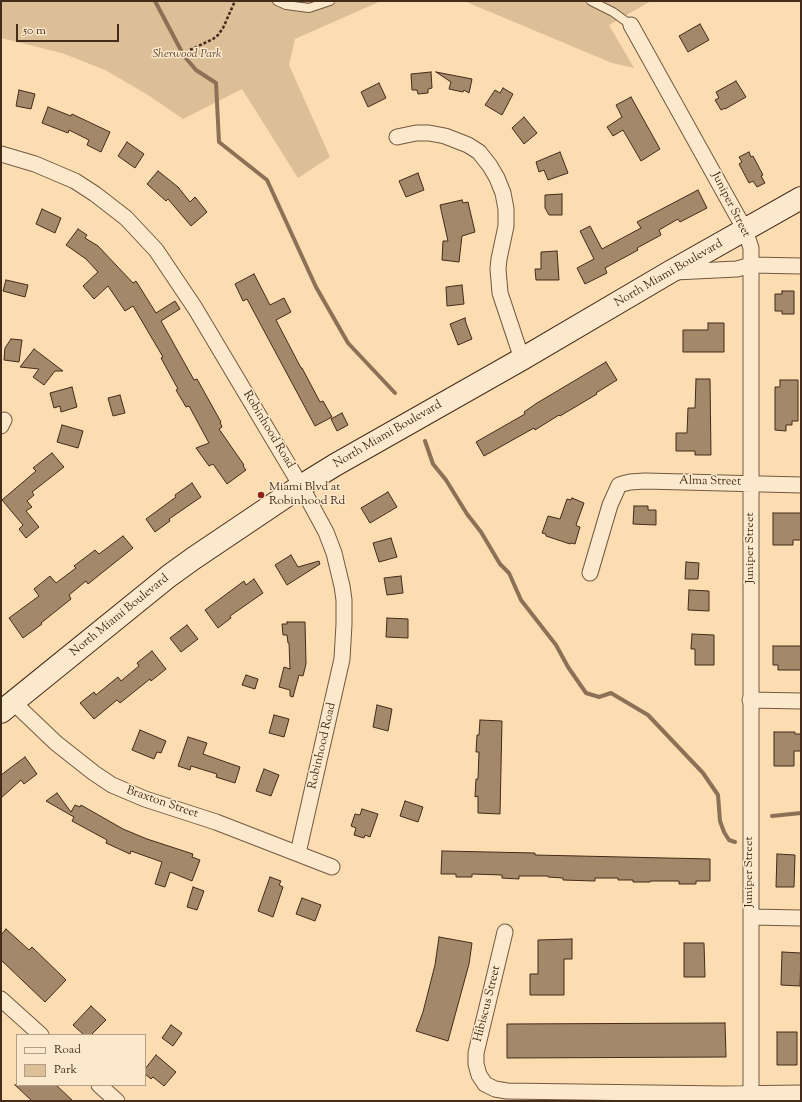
<!DOCTYPE html>
<html>
<head>
<meta charset="utf-8">
<style>
  body { margin:0 }
  #map { position:relative; width:802px; height:1102px; overflow:hidden; background:#fbddb1; font-family:"Sorts Mill Goudy",serif }
  canvas { display:block }
  .frame { position:absolute; inset:0; border:2px solid #442b1a; pointer-events:none }
  .legend { position:absolute; left:16px; top:1034px; width:130px; height:52px; box-sizing:border-box; background:#fce9cc; border:1px solid #b29d85; margin:0; padding:5px 7px; list-style:none; font-size:12px; color:#442b1a }
  .legend li { display:flex; align-items:center; gap:8px; height:20px }
  .legend b { width:20px; border:1px solid #b29d85 }
  .scale { position:absolute; left:16px; top:24px; width:103px; height:18px; box-sizing:border-box; border:2px solid #442b1a; border-top:0; padding-left:5px; font-size:12px; line-height:14px; white-space:nowrap; color:#442b1a; -webkit-text-stroke:3px #fce9cc; paint-order:stroke }
</style>
</head>
<body>
<div id="map">
<canvas width="802" height="1102"></canvas>
<div class="frame"></div>
<ul class="legend">
<li><b style="height:5px;background:#fce9cc"></b>Road</li>
<li><b style="height:11px;background:#dcbf97"></b>Park</li>
</ul>
<div class="scale">50 m</div>
</div>
<script>
const ctx = document.querySelector('canvas').getContext('2d');
ctx.lineJoin = 'round';
function fillPath(path, color) { ctx.fillStyle = color; ctx.fill(path, 'evenodd'); }
const shape = rows => new Path2D(rows.map(r => 'M' + r).join(''));
function stroke(path, color, width, dash) { ctx.strokeStyle = color; ctx.lineWidth = width; ctx.lineCap = dash ? 'butt' : 'round'; ctx.setLineDash(dash || []); ctx.stroke(path); }
function drawText(font, color, halo, rows, align = 'center') {
  ctx.font = font + ' "Sorts Mill Goudy",serif'; ctx.lineWidth = 3; ctx.setLineDash([]); ctx.textBaseline = 'middle'; ctx.strokeStyle = halo; ctx.fillStyle = color; for (const [text, x, y, turn = 0] of rows) {
    ctx.save(); ctx.translate(x, y); ctx.rotate((+turn || 0) * Math.PI / 180); ctx.textAlign = isNaN(turn) ? turn : align; if (halo) ctx.strokeText(text, 0, 0); ctx.fillText(text, 0, 0); ctx.restore();
  }
}
const green = shape([
  [1,1,381,1,295,39,289,65,330,157,298,178,242,89,183,119,148,95,105,70,62,53,1,38],
  [464,1,651,1,609,25,634,68,612,63]
]);
const stream = shape([
  [155,1,184,56,196,70,216,83,219,142,267,180,316,287,348,343,395,393],
  [425,441,433,464,446,480,467,514,481,532,500,564,509,573,521,600,556,645,568,667,586,693,599,697,611,693,648,715,703,773,718,795,720,821,724,832,729,840,735,842],
  [772,816,801,813]
]);
const building = shape([
  [700,24,709,40,688,52,679,36,700,24],
  [431,72,432,88,428,89,428,93,418,94,417,90,412,90,411,74,431,72],
  [436,72,472,79,469,93,464,90,463,92,449,89,451,82,436,72],
  [736,81,746,97,725,109,725,108,721,110,715,100,719,98,716,92,736,81],
  [379,83,386,98,368,107,361,92,379,83],
  [503,88,513,94,502,115,485,105,495,90,500,93,503,88],
  [19,90,35,94,31,109,16,106,19,90],
  [631,97,660,149,641,161,623,130,613,136,607,127,622,117,616,105,631,97],
  [48,107,71,116,72,114,110,132,101,152,87,145,89,140,69,130,68,133,42,123,48,107],
  [524,117,537,133,524,144,512,128,524,117],
  [127,142,144,154,135,168,118,156,127,142],
  [560,152,568,173,548,180,544,170,539,172,536,162,560,152],
  [749,152,751,157,753,156,763,175,761,176,765,183,757,187,753,181,749,183,739,164,742,162,739,157,749,152],
  [158,171,178,187,190,202,195,197,207,212,191,226,168,199,166,201,147,184,158,171],
  [418,173,424,190,406,197,399,181,418,173],
  [698,190,707,208,680,222,678,219,659,230,661,235,637,248,638,250,605,268,607,273,585,284,577,268,594,259,580,231,590,226,602,249,641,228,637,222,698,190],
  [562,194,562,215,549,215,545,208,545,195,562,194],
  [462,200,463,203,468,202,475,232,462,236,459,262,442,260,443,241,448,241,440,205,462,200],
  [42,209,61,218,55,233,36,224,42,209],
  [78,229,87,235,85,238,98,246,133,283,136,281,156,313,175,301,180,309,161,321,194,380,197,379,221,422,220,422,222,427,219,429,244,465,243,466,246,470,227,484,213,464,209,466,196,448,209,443,189,406,186,407,176,390,178,389,161,358,163,357,133,306,125,311,108,286,94,299,83,286,98,272,86,259,66,245,78,229],
  [557,251,559,280,536,280,535,269,541,269,541,252,557,251],
  [254,274,270,305,284,298,291,312,276,320,301,368,302,368,320,402,323,401,332,417,315,426,247,299,243,301,235,284,254,274],
  [6,280,28,285,25,297,3,291,6,280],
  [462,285,464,304,447,306,446,287,462,285],
  [782,291,794,291,794,314,782,314,782,311,775,311,775,294,782,294,782,291],
  [465,318,466,323,472,339,458,345,450,324,465,318],
  [708,323,724,323,724,352,683,352,683,330,708,330,708,323],
  [11,339,22,340,19,362,4,360,5,348,11,339],
  [34,349,63,371,55,371,44,385,33,377,39,369,20,367,34,349],
  [606,362,617,380,596,393,597,394,560,416,559,415,535,430,534,428,484,456,476,442,525,414,524,412,537,403,606,362],
  [696,379,710,379,711,455,695,455,695,451,676,451,676,433,687,433,688,408,695,408,696,379],
  [780,380,798,380,798,421,792,421,792,425,786,425,786,431,775,430,775,387,780,387,780,380],
  [72,387,77,407,61,412,60,406,54,408,50,393,72,387],
  [120,395,125,413,113,416,108,398,120,395],
  [342,413,348,425,337,431,331,419,342,413],
  [62,425,83,431,78,448,57,442,62,425],
  [52,453,64,467,32,492,34,495,27,501,32,507,26,511,39,527,26,538,19,529,23,525,2,500,36,471,33,468,52,453],
  [192,483,201,497,169,519,170,521,155,532,146,519,176,497,175,495,192,483],
  [388,492,397,507,370,523,361,508,388,492],
  [572,498,584,503,576,525,577,526,580,527,575,544,571,543,570,544,546,536,546,534,542,533,548,516,560,519,567,499,571,500,572,498],
  [634,506,648,506,648,510,656,510,656,525,633,524,634,506],
  [773,513,801,513,801,540,793,540,793,545,773,545,773,513],
  [123,536,133,548,88,584,86,581,69,595,71,599,41,623,42,624,23,638,9,618,39,596,34,589,50,576,56,583,76,568,74,566,95,550,99,554,123,536],
  [391,538,397,557,379,562,373,543,391,538],
  [291,555,298,567,319,561,320,564,287,585,275,565,291,555],
  [686,562,699,563,698,579,685,579,686,562],
  [401,576,403,593,387,595,384,578,401,576],
  [254,579,263,593,230,616,231,618,218,628,205,610,244,581,246,585,254,579],
  [689,590,709,591,709,611,688,610,689,590],
  [387,618,408,619,408,638,386,637,387,618],
  [287,622,305,622,306,664,303,676,299,675,293,697,290,696,290,690,279,687,284,667,290,669,289,643,288,643,287,635,283,635,282,624,287,624,287,622],
  [187,625,198,639,181,652,170,638,187,625],
  [692,634,714,635,714,665,695,665,695,649,691,649,692,634],
  [773,646,801,646,801,670,778,670,778,665,773,665,773,646],
  [152,651,166,669,151,681,150,679,120,703,117,700,94,719,80,703,94,692,96,695,118,677,121,681,139,666,137,663,152,651],
  [246,675,258,679,255,689,242,685,246,675],
  [377,705,392,709,388,731,373,727,377,705],
  [274,715,289,719,284,737,269,733,274,715],
  [480,720,502,721,500,814,478,813,478,796,475,797,476,779,478,779,479,752,476,752,477,735,479,735,480,720],
  [140,730,166,741,161,753,157,752,154,759,132,750,140,730],
  [774,732,795,732,795,734,801,734,801,751,794,751,794,766,774,766,774,732],
  [188,737,207,743,203,754,240,767,235,783,216,777,217,774,191,766,190,770,178,766,188,737],
  [25,757,37,774,24,784,21,780,1,798,1,775,25,757],
  [264,769,279,775,271,796,256,791,264,769],
  [57,793,71,812,75,805,80,807,81,805,123,829,147,839,193,854,192,857,200,860,192,881,170,872,165,887,155,884,162,862,131,851,130,854,106,843,107,840,72,821,74,817,46,801,57,793],
  [405,801,423,807,418,822,400,816,405,801],
  [362,809,378,814,370,837,365,835,364,838,354,835,356,828,351,826,355,814,360,815,362,809],
  [442,851,535,853,535,855,710,859,710,881,696,881,696,884,679,884,679,881,650,881,650,882,633,882,633,880,618,880,618,878,595,878,595,881,563,880,563,878,548,877,548,876,519,876,519,879,502,878,502,875,472,874,472,877,456,877,456,874,441,874,442,851],
  [777,854,795,855,794,887,776,887,777,854],
  [270,877,281,881,279,885,283,887,273,917,258,911,270,877],
  [193,887,204,891,197,910,187,907,193,887],
  [302,898,321,905,315,921,296,914,302,898],
  [6,929,29,950,32,947,66,980,45,1002,1,960,1,935,6,929],
  [439,937,472,943,469,964,448,1041,416,1031,423,1012,435,965,439,937],
  [572,939,572,959,564,959,564,995,530,995,530,974,538,974,538,940,572,939],
  [684,943,704,943,705,977,684,977,684,943],
  [782,952,801,953,800,986,781,985,782,952],
  [91,1006,106,1020,91,1035,84,1035,73,1025,91,1006],
  [725,1023,726,1057,507,1058,507,1024,725,1023],
  [171,1025,182,1033,173,1046,162,1038,171,1025],
  [777,1032,797,1032,797,1065,777,1065,777,1032],
  [156,1055,176,1072,164,1086,153,1077,151,1079,145,1074,145,1069,156,1055],
  [15,1085,56,1085,73,1101,32,1101,15,1085]
]);
const path = shape([
  [190,50,213,39,218,35,223,28,235,1]
]);
const lane = shape([
  [277,1,286,5,309,8,330,1],
  [591,1,613,12,631,25]
]);
const street = shape([
  [631,25,745,230,751,248,751,1101],
  [397,137,416,133,429,133,445,136,468,145,479,152,490,166,497,178,503,193,506,209,506,226,499,259,498,269,500,293,522,359],
  [1,154,35,164,75,181,95,194,126,218,156,250,195,308,301,486,326,532,334,553,342,586,344,600,344,624,342,659,298,853],
  [675,272,737,269,751,265,801,266],
  [1,426,4,420],
  [590,573,610,505,619,485,622,484,630,482,645,481,801,485],
  [750,700,801,701],
  [13,702,56,743,94,773,112,785,145,799,216,822,332,867],
  [751,917,801,918],
  [505,932,476,1053,476,1064,479,1075,485,1084,495,1089,507,1091,724,1094,801,1093],
  [1,999,41,1035],
  [99,1085,117,1101]
]);
const secondary = shape([
  [1,712,169,576,194,558,301,486,335,465,522,359,670,272,801,198]
]);
const markers = [
  [261,495,4,"#8f2418"]
];
const parkNames = [
  ["Sherwood Park",187,55]
];
const streetNames = [
  ["Juniper Street",730,205,63],
  ["North Miami Boulevard",669,274,-30],
  ["Robinhood Road",268,430,59],
  ["North Miami Boulevard",388,435,-30],
  ["Alma Street",710,482,1],
  ["Juniper Street",751,548,-90],
  ["North Miami Boulevard",120,616,-39],
  ["Robinhood Road",323,746,-77],
  ["Braxton Street",162,803,19],
  ["Juniper Street",750,872,-90],
  ["Hibiscus Street",488,1004,-76]
];
const poiNames = [
  ["Miami Blvd at",269,488],
  ["Robinhood Rd",269,502]
];
fillPath(green, '#dcbf97');
stroke(stream, '#8d7156', 4);
fillPath(building, '#a38869');
stroke(building, '#442b1a', 1);
stroke(lane, '#725840', 10);
stroke(street, '#725840', 17);
stroke(secondary, '#442b1a', 24);
stroke(path, '#442b1a', 2.5, [3, 2]);
stroke(lane, '#fce9cc', 8);
stroke(street, '#fce9cc', 15);
stroke(secondary, '#fce9cc', 22);
for (const [x, y, r, color] of markers) { const dot = new Path2D(); dot.arc(x, y, r, 0, 2 * Math.PI); ctx.fillStyle = color; ctx.fill(dot); stroke(dot, '#fce9cc', 1.5); }
drawText('italic 12px', '#624933', '#fce9cc', parkNames);
drawText('12px', '#442b1a', '#fce9cc', streetNames);
drawText('12px', '#442b1a', '#fce9cc', poiNames, 'left');
</script>
</body>
</html>
